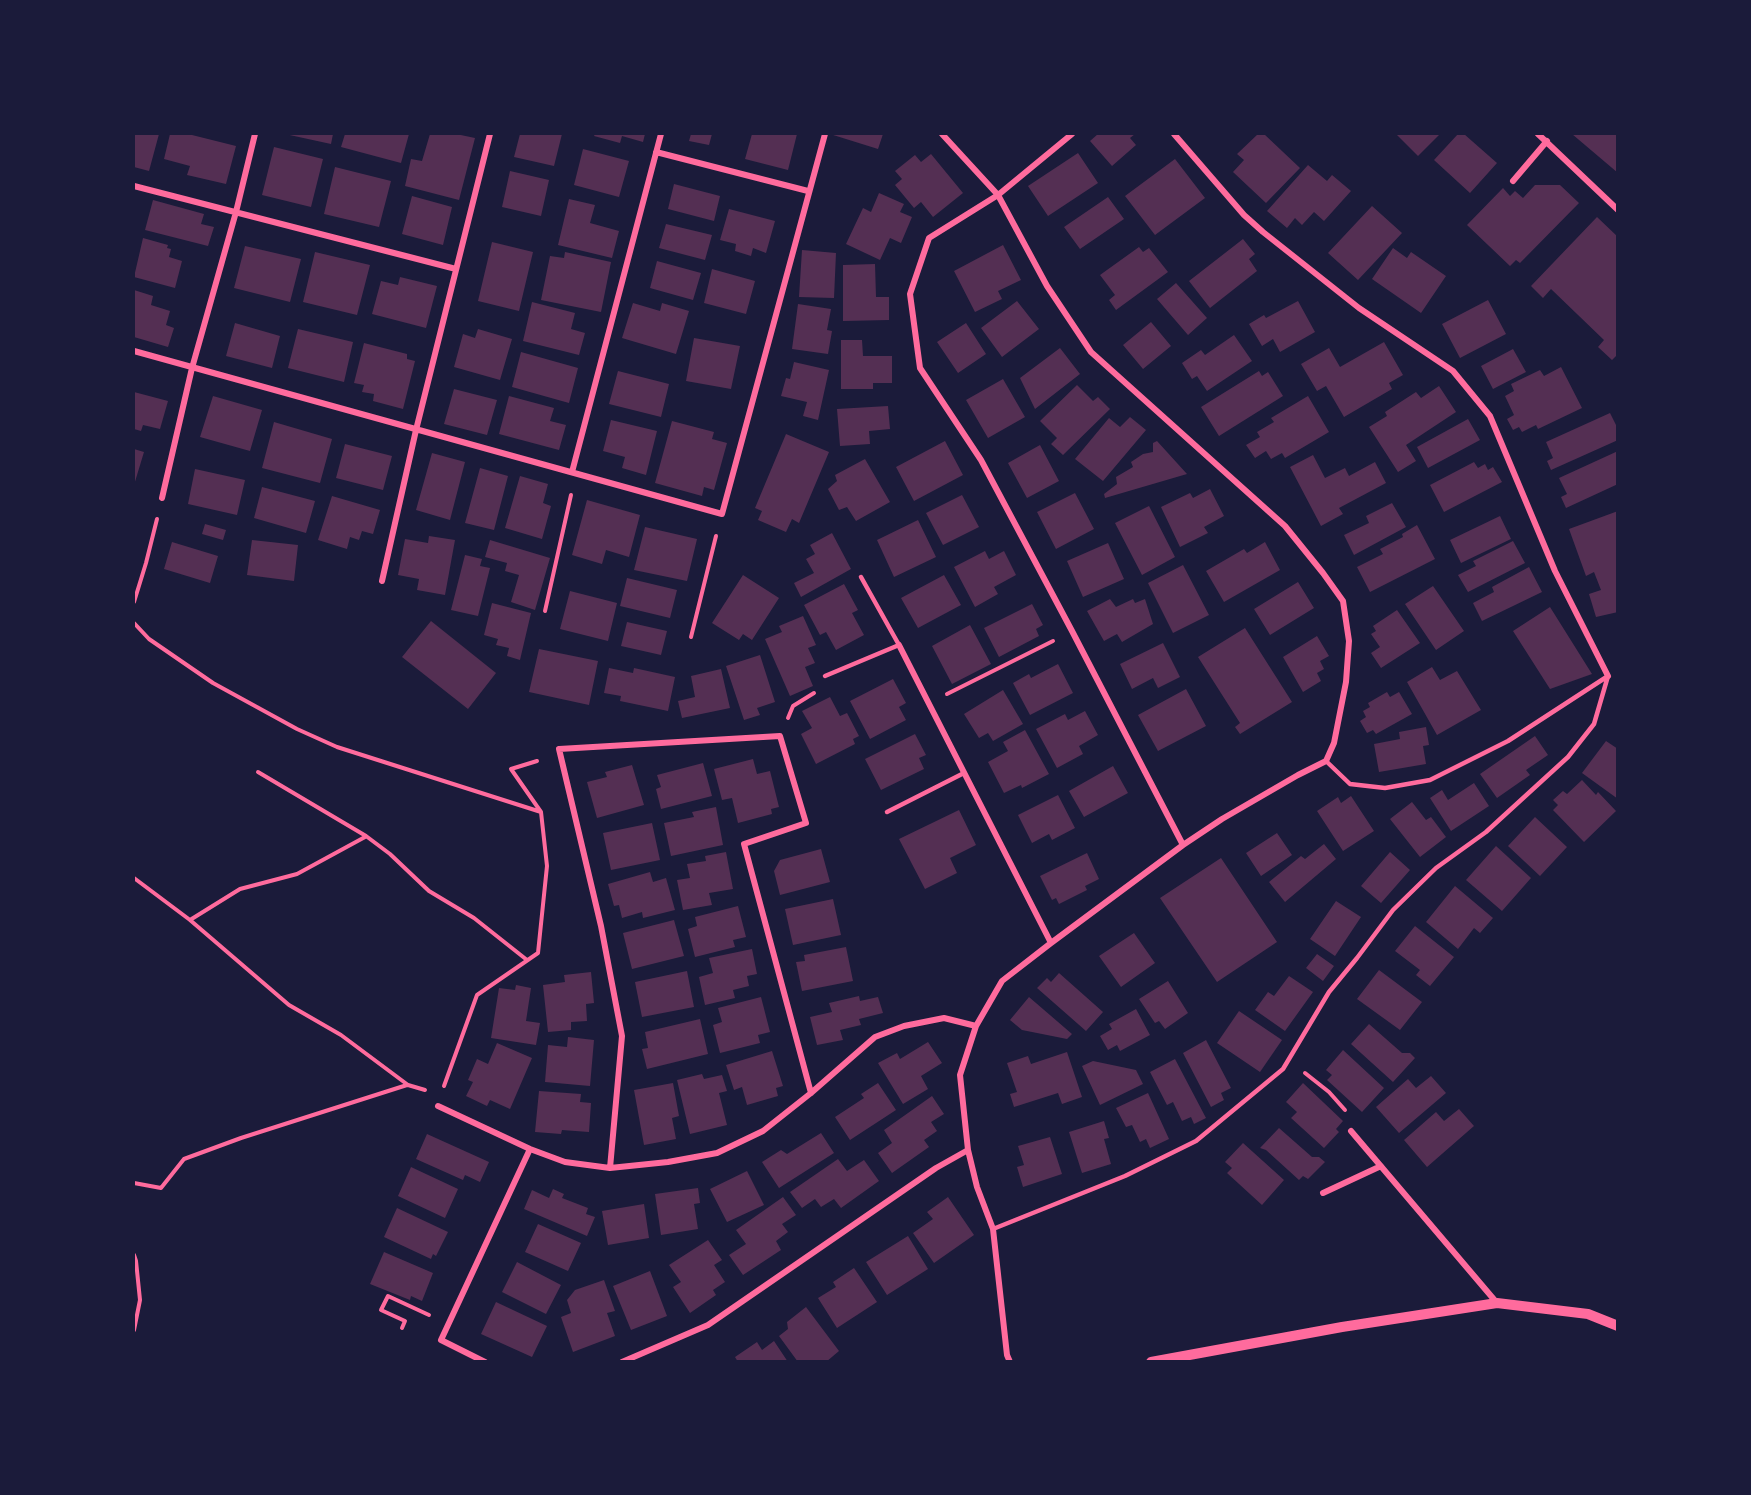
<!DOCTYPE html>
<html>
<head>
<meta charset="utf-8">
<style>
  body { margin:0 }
  #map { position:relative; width:1751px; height:1495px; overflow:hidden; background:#1b1b3a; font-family:"Alegreya Sans",sans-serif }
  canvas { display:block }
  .frame { position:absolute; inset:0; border:135px solid #1b1b3a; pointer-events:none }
</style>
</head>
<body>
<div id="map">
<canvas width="1751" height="1495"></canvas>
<div class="frame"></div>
</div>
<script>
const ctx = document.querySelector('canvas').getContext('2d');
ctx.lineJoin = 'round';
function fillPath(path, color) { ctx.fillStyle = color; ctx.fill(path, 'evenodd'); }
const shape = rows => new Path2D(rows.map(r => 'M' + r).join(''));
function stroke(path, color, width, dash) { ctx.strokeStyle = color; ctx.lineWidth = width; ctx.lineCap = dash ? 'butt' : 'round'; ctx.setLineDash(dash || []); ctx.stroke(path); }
const building = shape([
  [134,134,159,134,149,171,134,167],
  [170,134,188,134,236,146,226,184,187,175,190,166,164,159],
  [285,134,333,134,331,144],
  [345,134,409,134,401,163,341,147],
  [430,134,456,134,475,138,459,200,405,186,411,159,422,161],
  [520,134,562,134,554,166,514,157],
  [595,134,645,134,643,142,622,136,620,143,594,136],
  [691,134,712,134,709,145,689,141],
  [752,134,797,134,788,170,745,159],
  [830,134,883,134,878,149],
  [1098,134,1135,134,1130,138,1136,145,1112,166,1090,141],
  [1258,134,1264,134,1300,168,1266,203,1233,172,1244,160,1237,154],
  [1396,134,1440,134,1418,156],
  [1458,134,1464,134,1497,163,1470,193,1434,160],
  [1572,134,1618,134,1618,173],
  [274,147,323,159,311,207,262,195],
  [583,149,629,161,619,197,574,185],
  [1078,153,1098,183,1048,216,1028,186],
  [931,154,963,193,933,217,921,202,914,208,895,185,902,179,895,171,915,155,921,162],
  [1175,159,1205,198,1155,235,1125,196],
  [1308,165,1327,181,1332,175,1351,191,1324,221,1314,212,1302,225,1295,218,1287,228,1267,211],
  [335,167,391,181,379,227,324,214],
  [510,171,549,180,541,216,502,207],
  [674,184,720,196,714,221,668,209],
  [1535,185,1560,185,1579,203,1520,263,1516,260,1510,266,1467,225,1503,188,1510,196,1515,191,1523,198],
  [879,193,904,204,900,212,912,217,901,243,890,238,880,260,846,244,863,208,871,212],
  [412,196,452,207,443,245,402,234],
  [1108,197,1124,219,1080,249,1064,227],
  [569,199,595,205,590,223,619,231,612,258,558,245],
  [153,200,204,214,201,224,214,227,208,246,145,230],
  [1372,206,1402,233,1358,280,1328,253],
  [729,209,775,221,766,253,753,248,751,256,735,251,736,244,720,240],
  [1597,217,1618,237,1618,354,1612,360,1598,347,1604,340,1551,289,1543,298,1531,286],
  [666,224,712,235,705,260,659,248],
  [143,238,168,245,167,248,171,249,169,257,182,261,175,288,134,277],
  [1243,239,1255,254,1249,259,1257,271,1210,308,1189,281],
  [492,242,533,252,519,311,478,301],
  [1003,245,1021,280,998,291,1002,299,975,312,954,271],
  [245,246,301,259,290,302,234,288],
  [1139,247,1143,252,1149,248,1168,272,1116,310,1109,300,1115,295,1100,275],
  [1393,248,1407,258,1411,252,1446,276,1421,313,1372,279],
  [802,250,836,253,834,298,799,297],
  [315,252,370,265,357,315,303,302],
  [565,252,611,262,601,312,541,300,550,256,564,258],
  [657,261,701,273,693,300,650,288],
  [875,264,876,297,889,297,889,320,843,321,843,265],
  [712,269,755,281,746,314,704,303],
  [400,277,437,286,426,328,372,314,381,281,398,285],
  [1176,283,1207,318,1188,335,1157,299],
  [134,290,153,296,151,305,170,311,166,325,174,328,168,347,134,337],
  [1488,300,1506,334,1460,358,1442,324],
  [1017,301,1039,329,1002,357,981,328],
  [1298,301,1315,332,1280,352,1273,339,1262,346,1249,324,1264,315,1266,318],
  [532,302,575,313,571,329,585,333,579,355,523,341],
  [633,303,660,311,662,303,689,311,676,354,622,338],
  [798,304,831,309,827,330,832,331,828,354,792,349],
  [1151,322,1171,346,1143,369,1123,345],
  [235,323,280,336,272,368,226,356],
  [966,323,986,354,958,373,937,342],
  [298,329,353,342,344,382,288,368],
  [478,329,512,339,500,380,454,367,463,334,475,338],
  [1234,335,1252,361,1207,391,1197,376,1192,379,1182,363,1201,350,1205,355],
  [694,338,740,346,731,389,686,381],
  [841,340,862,340,863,356,892,356,892,383,873,383,873,389,841,389],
  [1384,342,1403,375,1389,383,1392,389,1344,417,1326,386,1317,391,1301,364,1329,348,1340,367],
  [364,343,407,354,407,359,415,361,403,409,373,401,374,394,362,392,364,385,354,383],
  [1060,348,1080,374,1035,409,1020,378],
  [1513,349,1526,372,1493,389,1481,366],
  [521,352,578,368,569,403,512,387],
  [794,362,829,370,818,420,803,416,807,402,781,396,786,378,790,379],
  [1561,367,1582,408,1538,429,1536,425,1522,432,1519,427,1513,430,1507,419,1514,415,1505,396,1514,391,1511,384,1540,370,1544,376],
  [618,371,669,384,661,417,609,404],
  [1259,371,1262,376,1268,372,1283,396,1219,436,1201,407],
  [1003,379,1025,417,988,438,966,400],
  [1077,385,1093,401,1098,397,1110,409,1063,455,1051,444,1057,438,1040,421],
  [1439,386,1456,412,1406,445,1416,461,1398,472,1369,427,1387,416,1385,412,1416,392,1421,398],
  [454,389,497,400,487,435,444,424],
  [134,392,168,401,160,429,143,425,141,431,134,429],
  [213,396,262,410,250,451,200,437],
  [509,396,554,408,550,421,566,425,559,450,499,434],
  [1308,396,1329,432,1285,458,1282,453,1271,459,1266,451,1255,458,1246,445,1260,437,1257,432,1274,422,1271,418],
  [888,406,890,429,869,431,870,444,840,446,837,409],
  [1610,413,1618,429,1618,440,1551,470,1547,461,1553,458,1546,442],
  [1130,417,1146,430,1103,481,1075,459,1109,418,1120,427],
  [1468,419,1480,440,1428,468,1417,447],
  [611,420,657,431,646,475,622,468,625,457,603,451],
  [672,421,714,432,712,439,727,443,714,490,704,487,702,496,655,483],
  [274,422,332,439,320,483,262,468],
  [786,434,829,452,799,523,792,519,786,532,758,520,762,511,755,508],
  [945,441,963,475,914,501,896,467],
  [1157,441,1187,474,1105,498,1104,494,1117,484,1116,477,1133,467,1131,462,1143,454,1153,452,1153,443],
  [345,444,392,456,383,490,336,478],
  [1040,445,1059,481,1027,498,1008,463],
  [134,449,144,452,134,485],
  [1618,451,1618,484,1566,508,1561,497,1567,494,1559,478],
  [432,453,465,462,450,520,416,510],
  [1313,455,1325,478,1345,468,1349,476,1375,462,1386,483,1339,508,1343,514,1321,526,1290,467],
  [865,459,890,502,856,521,847,507,839,510,828,489,837,481,835,475],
  [1474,462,1478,468,1485,464,1488,470,1493,467,1502,482,1444,512,1430,485],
  [480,468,508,476,494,530,465,523],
  [195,469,245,480,237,515,188,504],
  [520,476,548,484,543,503,551,506,542,539,505,528],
  [262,487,315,501,306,533,254,518],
  [1210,489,1224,516,1204,527,1208,533,1180,547,1161,507,1190,493,1193,498],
  [1075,493,1094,529,1056,549,1037,512],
  [962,495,979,527,943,545,926,513],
  [332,496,380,510,373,534,362,531,359,540,350,537,347,549,318,540],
  [587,500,640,515,629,557,606,550,602,564,572,555],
  [1392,503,1406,527,1354,555,1344,535,1369,523,1366,516],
  [1149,506,1175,557,1142,575,1115,523],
  [1618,511,1618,612,1596,617,1589,594,1601,590,1594,572,1586,576,1569,529],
  [1500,516,1511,539,1461,563,1450,540],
  [918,520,936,557,894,577,877,540],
  [205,524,226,530,223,540,202,534],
  [1417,525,1435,559,1370,592,1357,567,1383,554,1380,549,1403,537,1402,534],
  [645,527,697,539,687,581,634,570],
  [832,533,851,569,801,597,794,583,814,573,806,559,815,554,810,545],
  [429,536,455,540,445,595,417,590,419,579,398,575,405,539,428,543],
  [252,540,298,545,294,581,247,575],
  [490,540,550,558,535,610,511,602,519,575,505,571,507,563,485,557],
  [1513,541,1525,563,1468,592,1458,575,1476,566,1473,561],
  [172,542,218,556,210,583,164,569],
  [1265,542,1280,570,1224,602,1206,571,1244,549,1247,553],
  [1108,543,1124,579,1083,597,1067,561],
  [985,551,989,559,1004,551,1016,575,994,587,998,594,975,607,954,567],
  [465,555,482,559,480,566,490,568,478,616,451,610],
  [1183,565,1209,615,1173,633,1148,583],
  [1529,567,1542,592,1482,621,1473,603,1494,592,1492,587],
  [743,575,779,598,752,640,743,634,739,640,712,623],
  [944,575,961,605,918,628,901,598],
  [627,578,677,590,670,618,620,606],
  [1298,582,1314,608,1270,635,1254,609],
  [844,584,858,610,852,613,864,635,836,650,826,632,820,635,804,605],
  [1433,586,1464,631,1436,650,1405,604],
  [570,591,617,603,608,641,560,629],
  [1110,599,1116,607,1133,599,1135,603,1145,599,1153,624,1122,642,1117,634,1104,641,1087,611],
  [492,603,531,613,520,660,507,656,509,648,496,645,498,639,484,635],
  [1032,604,1043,625,1036,629,1039,636,999,657,984,628],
  [1550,607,1592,674,1550,689,1513,631],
  [1397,610,1420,643,1381,668,1371,653,1380,647,1371,634,1376,631,1373,626],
  [803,616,816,645,808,648,815,663,805,667,813,686,790,696,765,639,782,632,779,626],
  [431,621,496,673,468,709,402,657],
  [627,622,667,631,661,655,621,646],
  [970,625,991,664,952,684,932,646],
  [1245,628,1292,702,1240,734,1235,727,1240,723,1198,657],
  [1317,636,1329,656,1320,661,1324,669,1317,673,1321,681,1303,692,1283,657],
  [1163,643,1180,677,1158,688,1153,678,1132,689,1120,664],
  [539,649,598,661,589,705,529,692],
  [760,655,775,702,757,708,760,715,744,720,726,666],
  [1058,664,1073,693,1030,715,1013,683,1029,674,1031,678],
  [1432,667,1440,680,1457,671,1481,710,1437,735,1407,682],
  [609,668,633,673,634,668,675,677,668,711,620,701,621,696,604,693],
  [721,669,730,708,682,718,678,701,695,697,691,676],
  [893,679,906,703,899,707,906,720,870,739,850,701],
  [1186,689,1206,726,1158,751,1138,715],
  [1003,690,1023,724,993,741,988,733,979,738,964,714],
  [1387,692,1390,697,1399,692,1412,714,1376,734,1373,730,1367,733,1360,721,1366,717,1363,711,1370,707,1368,703],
  [830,697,840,716,847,713,859,736,853,739,855,744,816,764,801,734,812,728,802,711],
  [1085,711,1098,735,1079,746,1083,754,1057,768,1036,729,1065,714,1068,720],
  [1426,727,1429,745,1423,746,1426,764,1379,772,1374,744,1400,739,1399,732],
  [1025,730,1049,774,1022,788,1021,785,1004,793,988,762,1008,751,1003,742],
  [915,734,926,755,919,758,924,769,881,790,865,759],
  [1535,736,1548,755,1526,770,1530,775,1497,798,1480,774],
  [1606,741,1618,749,1618,799,1582,773],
  [753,759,757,774,770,771,779,807,771,809,772,814,738,823,732,798,722,800,714,769],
  [703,763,712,796,661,809,656,789,661,787,657,775],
  [632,765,644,805,597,818,587,782,607,777,605,772],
  [1113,766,1128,793,1084,817,1069,791],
  [1582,780,1596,795,1598,792,1616,811,1584,842,1553,810,1558,805,1553,800,1563,791,1567,794],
  [1474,783,1489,806,1451,831,1430,798,1442,790,1448,800],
  [1058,795,1075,828,1052,840,1049,834,1032,843,1018,815],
  [1351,796,1374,831,1343,851,1317,811,1338,797,1341,803],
  [1412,802,1426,820,1431,817,1446,837,1420,857,1390,819],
  [716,807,723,845,671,856,664,823,694,817,692,812],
  [959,810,976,845,950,858,957,873,925,889,899,839],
  [1535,817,1567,847,1540,876,1508,846],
  [652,823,660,860,611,870,603,833],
  [1277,833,1292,855,1261,876,1246,853],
  [1324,844,1336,859,1285,902,1269,882,1301,856,1305,859],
  [1496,846,1531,878,1502,911,1466,880],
  [821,849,830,882,780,895,774,871,780,860],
  [726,852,733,889,709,893,712,905,683,910,677,880,690,878,687,864,706,861,705,856],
  [1390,852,1410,870,1381,903,1361,886],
  [1087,853,1099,879,1085,886,1087,890,1059,904,1056,898,1052,900,1040,876],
  [1221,858,1277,942,1217,982,1160,898],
  [650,872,653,882,666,878,675,910,643,918,642,912,622,918,619,905,614,906,608,884],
  [1455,886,1493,918,1480,933,1474,928,1458,949,1426,922],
  [833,899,841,935,793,945,785,909],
  [1336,901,1361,917,1335,956,1310,939],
  [738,906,746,937,733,940,735,947,695,957,688,929,697,926,695,917],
  [674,920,684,956,632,969,623,933],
  [1415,926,1454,957,1430,986,1416,975,1420,970,1395,951],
  [1134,933,1155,963,1121,987,1099,956],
  [846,947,853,981,802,991,796,962,805,961,804,955],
  [752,949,757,974,747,976,749,986,733,990,735,998,705,1005,699,977,713,973,709,958],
  [1317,954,1334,966,1323,981,1306,968],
  [1379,970,1422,1002,1400,1030,1357,999],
  [687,971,694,1007,642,1017,635,982],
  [591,972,594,1003,586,1004,587,1021,571,1022,571,1030,548,1032,543,985,565,982,564,975],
  [1059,973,1103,1012,1086,1031,1037,988,1047,978,1051,982],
  [1289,976,1313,992,1285,1031,1255,1010,1268,992,1274,996],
  [1168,981,1188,1013,1165,1029,1159,1021,1155,1023,1139,999],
  [516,985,531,988,526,1021,540,1023,536,1045,491,1038,499,988,515,990],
  [859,996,860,1001,878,997,883,1013,859,1019,861,1025,840,1030,843,1040,817,1045,810,1017,832,1012,829,1003],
  [761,997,770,1032,758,1035,760,1043,720,1053,713,1025,722,1022,718,1008],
  [1029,997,1072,1034,1067,1039,1022,1030,1010,1020],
  [1136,1009,1150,1035,1120,1051,1117,1045,1108,1050,1100,1036,1112,1029,1109,1024],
  [1239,1011,1282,1040,1260,1072,1217,1043],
  [700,1019,708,1054,647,1069,642,1049,648,1048,645,1032],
  [1369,1024,1402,1053,1410,1053,1415,1058,1393,1082,1351,1044],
  [568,1037,594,1040,590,1086,545,1082,548,1045,567,1047],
  [1206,1040,1231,1088,1221,1093,1224,1100,1211,1107,1183,1053],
  [928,1042,942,1063,921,1076,928,1089,903,1104,878,1063,897,1053,900,1059],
  [497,1043,532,1058,510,1109,490,1100,487,1106,466,1096,473,1082,468,1080,477,1059,488,1064],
  [1343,1050,1384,1088,1362,1112,1327,1080,1332,1075,1326,1070],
  [772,1051,783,1086,776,1088,778,1096,747,1105,742,1087,734,1090,726,1065],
  [1067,1052,1082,1097,1062,1104,1058,1093,1014,1107,1010,1094,1017,1092,1007,1063,1028,1056,1031,1064],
  [1175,1059,1206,1118,1194,1124,1191,1117,1182,1121,1173,1102,1167,1105,1150,1072],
  [1093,1061,1136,1070,1143,1084,1100,1105,1082,1066],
  [702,1074,704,1079,722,1075,727,1091,719,1093,727,1125,690,1134,677,1080],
  [1431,1076,1446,1093,1399,1133,1376,1107,1408,1079,1416,1088],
  [673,1083,679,1116,672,1118,676,1139,644,1145,634,1090],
  [878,1083,896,1110,850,1140,835,1117,864,1098,861,1094],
  [1303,1083,1343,1121,1336,1129,1339,1132,1324,1148,1291,1118,1297,1112,1286,1102],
  [539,1091,581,1094,580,1102,591,1103,589,1132,562,1130,561,1134,535,1132],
  [1148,1093,1169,1139,1150,1148,1146,1139,1140,1142,1132,1125,1126,1127,1116,1108],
  [932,1096,944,1114,931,1122,937,1131,924,1140,929,1147,892,1173,878,1153,892,1143,884,1130],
  [1459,1109,1474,1126,1427,1167,1404,1140,1436,1112,1444,1121],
  [1104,1121,1109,1138,1104,1139,1111,1164,1082,1173,1069,1132],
  [1279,1128,1312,1157,1319,1157,1325,1162,1308,1179,1303,1176,1299,1180,1266,1150,1260,1148],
  [821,1133,834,1153,779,1188,762,1162,781,1150,787,1154],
  [427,1134,489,1162,480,1182,465,1175,463,1180,416,1159],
  [1050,1137,1062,1174,1023,1187,1017,1167,1024,1165,1018,1146],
  [1243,1143,1284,1180,1262,1205,1227,1173,1232,1168,1225,1162],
  [838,1159,847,1171,864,1160,879,1181,841,1208,834,1199,821,1207,815,1199,802,1208,790,1192],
  [411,1167,458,1189,445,1218,398,1196],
  [747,1171,764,1205,727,1222,710,1189],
  [698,1188,700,1203,694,1204,698,1229,661,1235,655,1194],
  [553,1189,564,1194,562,1198,588,1208,586,1214,595,1217,587,1236,524,1209,532,1190,549,1198],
  [783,1197,796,1215,782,1224,788,1232,776,1241,781,1250,743,1275,729,1255,746,1244,736,1230],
  [948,1197,974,1235,934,1263,913,1233,933,1219,927,1212],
  [644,1204,649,1238,608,1245,602,1211],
  [397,1208,448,1232,436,1256,433,1254,431,1259,384,1237],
  [538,1224,581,1243,568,1271,525,1252],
  [908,1236,928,1269,887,1295,866,1262],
  [708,1240,722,1260,714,1265,725,1282,713,1290,716,1295,690,1313,673,1287,681,1282,669,1265],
  [384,1252,433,1273,422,1301,411,1296,410,1300,370,1284],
  [517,1262,561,1285,546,1314,502,1292],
  [854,1268,877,1302,837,1328,818,1298,836,1287,833,1282],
  [650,1271,667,1316,631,1330,613,1286],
  [604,1280,615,1311,607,1313,615,1336,573,1352,561,1317,571,1313,567,1300,575,1290],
  [496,1302,547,1326,532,1357,481,1334],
  [806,1307,839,1351,826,1362,798,1362,779,1336,788,1329,787,1322],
  [774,1341,788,1362,738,1362,735,1357,757,1342,762,1350]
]);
const path = shape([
  [134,602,146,563,157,519],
  [545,611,571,495],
  [134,623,149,639,213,683,297,729,337,747,541,812],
  [691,637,716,536],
  [947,694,1053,641],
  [788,718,793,706,814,693],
  [258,772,366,836,390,854,429,891,474,918,527,960],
  [134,878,190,920,289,1005,341,1035,408,1085,425,1090],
  [190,920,240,889,297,874,365,837],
  [1305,1073,1329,1092,1345,1110],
  [444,1086,477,995,538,953,547,866,541,812,511,769,537,761],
  [134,1183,161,1188,184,1159,241,1138,407,1085],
  [134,1255,136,1261,140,1300,134,1330],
  [402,1328,405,1321,381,1310,388,1296,429,1315]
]);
const service = shape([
  [825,676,899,645,861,577],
  [1326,761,1350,784,1385,788,1430,780,1508,741,1608,676],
  [887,812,964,773],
  [993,1229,1125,1176,1196,1141,1283,1069,1329,992,1357,958,1393,910,1436,868,1486,832,1568,757,1594,724,1608,676]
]);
const minor = shape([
  [942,134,998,195,1047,286,1091,352,1285,526,1323,573,1343,601,1349,641,1346,682,1334,743,1326,761,1298,775,1222,819,1183,845,1051,943,1002,981,976,1026,960,1075,968,1150,977,1187,993,1229,1007,1355,1010,1362],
  [1072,134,998,195,929,238,910,294,920,368,981,460,1072,631,1183,845],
  [1174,134,1244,215,1263,232,1359,308,1453,371,1490,416,1555,571,1608,676],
  [1538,134,1618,210],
  [656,152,808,191],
  [1513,181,1547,141],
  [134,186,456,269],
  [134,351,722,514,825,134],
  [572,472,661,134],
  [162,498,192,368,236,212,255,134],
  [382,581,416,430,490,134],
  [899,645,1051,943],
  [438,1106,530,1149,565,1162,610,1168,668,1162,717,1153,763,1131,811,1093,875,1037,904,1026,944,1018,976,1026],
  [1351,1131,1497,1303],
  [610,1168,622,1036,601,926,559,749,780,736,806,823,744,844,811,1093],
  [1323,1193,1381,1166],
  [485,1362,441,1340,530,1149],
  [622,1362,708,1325,936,1168,968,1150]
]);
const tertiary = shape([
  [1151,1362,1342,1327,1497,1303,1588,1314,1618,1326]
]);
fillPath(building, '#542f53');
stroke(path, '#ff6b9d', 4);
stroke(service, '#ff6b9d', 4.5);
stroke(minor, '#ff6b9d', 6);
stroke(tertiary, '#ff6b9d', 10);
</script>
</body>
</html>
